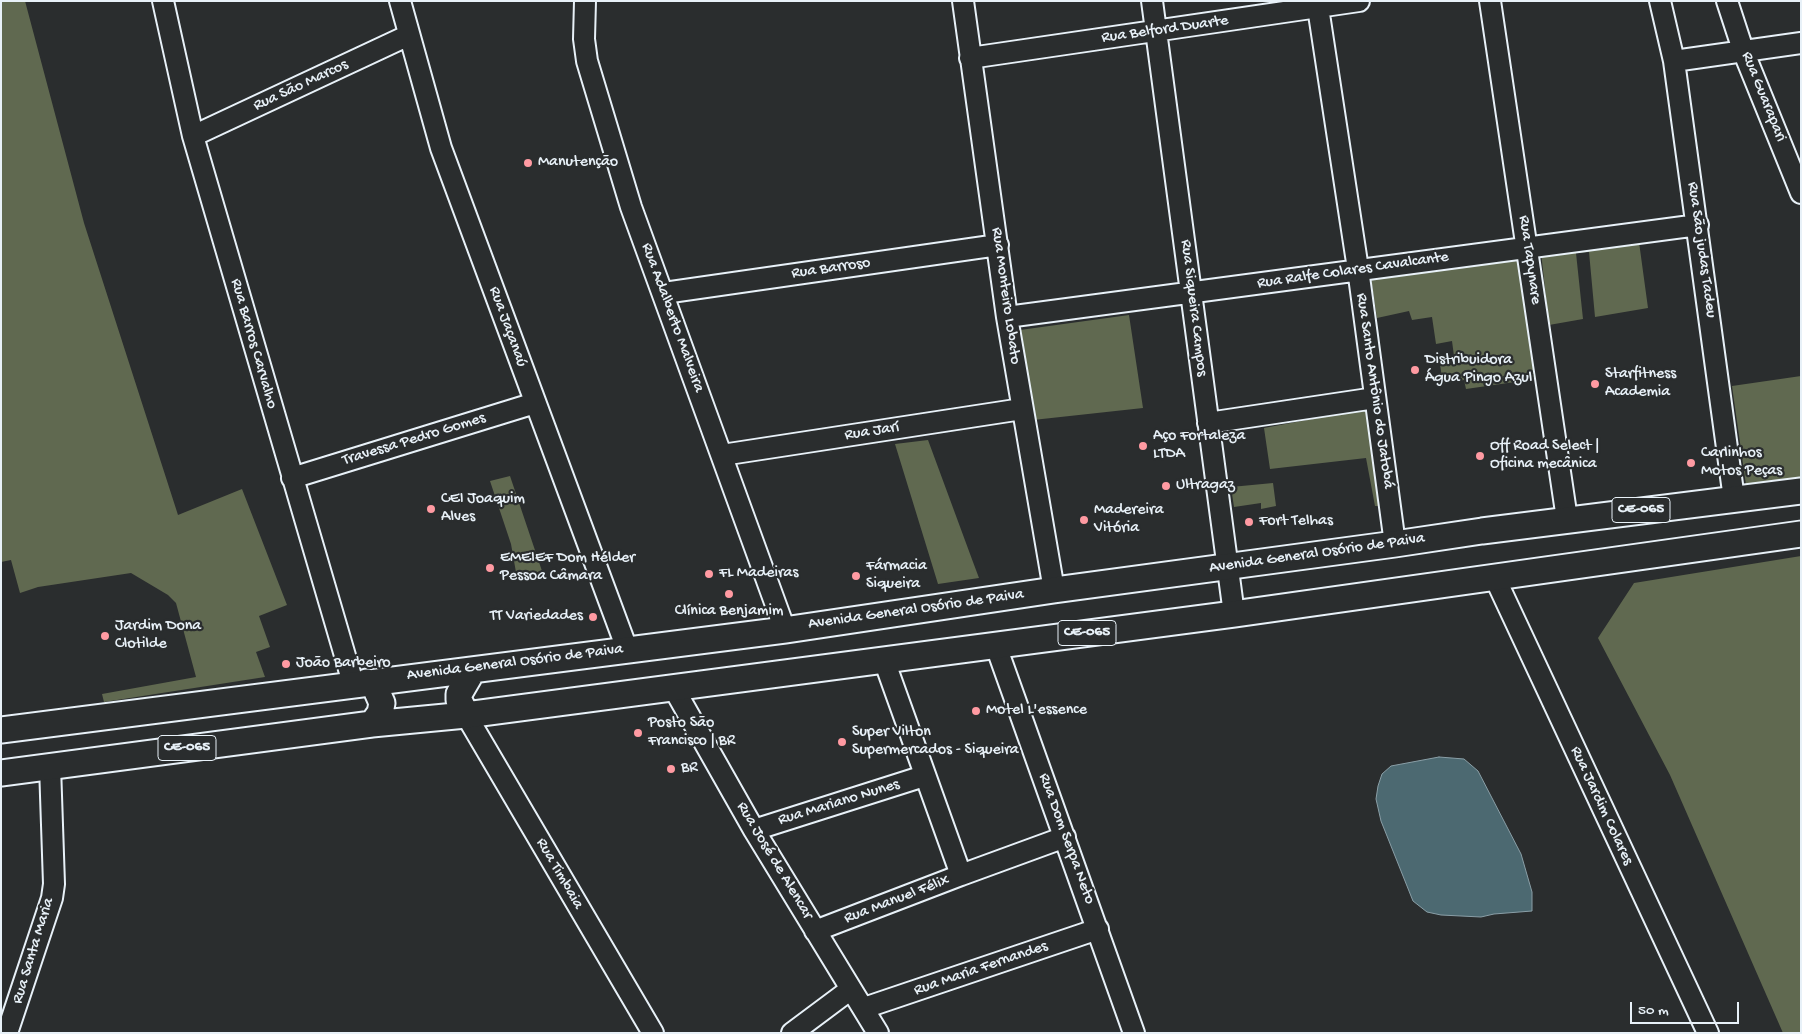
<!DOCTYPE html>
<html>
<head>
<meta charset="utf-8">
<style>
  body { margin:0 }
  #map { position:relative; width:1802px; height:1034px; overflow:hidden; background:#2a2d2e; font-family:"Gochi Hand",sans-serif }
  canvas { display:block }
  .frame { position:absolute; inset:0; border:2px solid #e8f1f8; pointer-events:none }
  .scale { position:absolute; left:1630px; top:1002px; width:109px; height:22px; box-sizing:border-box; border:2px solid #e8f1f8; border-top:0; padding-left:6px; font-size:15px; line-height:18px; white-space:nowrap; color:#e8f1f8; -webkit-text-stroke:4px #2a2d2e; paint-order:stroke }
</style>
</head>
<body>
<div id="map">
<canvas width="1802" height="1034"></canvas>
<div class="frame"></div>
<div class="scale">50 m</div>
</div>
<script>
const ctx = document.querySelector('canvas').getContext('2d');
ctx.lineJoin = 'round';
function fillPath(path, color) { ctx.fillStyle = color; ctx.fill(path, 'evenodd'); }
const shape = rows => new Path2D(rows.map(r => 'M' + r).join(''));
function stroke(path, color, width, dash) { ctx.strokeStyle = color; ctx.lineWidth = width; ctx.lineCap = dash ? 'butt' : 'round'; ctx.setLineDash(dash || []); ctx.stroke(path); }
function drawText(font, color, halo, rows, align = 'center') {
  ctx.font = font + ' "Gochi Hand",sans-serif'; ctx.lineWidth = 4.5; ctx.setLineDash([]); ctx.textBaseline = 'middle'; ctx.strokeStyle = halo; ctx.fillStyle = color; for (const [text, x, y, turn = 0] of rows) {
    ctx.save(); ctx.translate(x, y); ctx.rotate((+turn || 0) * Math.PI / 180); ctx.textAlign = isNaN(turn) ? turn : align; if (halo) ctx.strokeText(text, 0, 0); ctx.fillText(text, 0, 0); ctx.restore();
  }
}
const green = shape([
  [1,1,25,1,84,223,178,515,242,489,287,605,259,616,270,647,256,652,265,677,104,702,102,694,196,677,176,603,168,595,131,573,38,587,20,593,11,560,1,562],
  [1639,242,1648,308,1595,317,1589,252,1576,253,1583,319,1549,325,1541,252],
  [1514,261,1521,262,1526,270,1536,379,1466,389,1464,380,1443,384,1439,358,1454,356,1452,341,1436,344,1432,317,1412,320,1409,311,1377,318,1371,279],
  [1129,315,1143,408,1033,420,1020,330],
  [1801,376,1801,477,1746,485,1732,386],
  [1371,408,1385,506,1375,506,1366,458,1270,469,1264,428],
  [928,440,973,562,979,578,938,584,895,444],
  [510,476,542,571,517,578,511,544,490,481],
  [1273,483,1276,506,1261,509,1261,503,1234,507,1231,487],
  [1801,556,1801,1033,1783,1033,1670,775,1598,638,1634,583]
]);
const water = shape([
  [1439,757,1464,759,1478,771,1521,854,1532,892,1532,911,1494,914,1481,917,1441,915,1427,912,1413,901,1381,821,1376,799,1378,786,1382,774,1391,766,1439,757]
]);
const minor = shape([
  [163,1,193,136,353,683],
  [400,1,441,148,627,649],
  [585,1,584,39,587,61,631,207,785,630],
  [963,1,1007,317,1054,590],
  [1152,1,1234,614],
  [1317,1,1358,269,1395,544],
  [1490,1,1567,519],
  [1660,1,1674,61,1734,499],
  [1727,1,1744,53,1801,193],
  [970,58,1359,1],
  [1674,61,1801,43],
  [193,136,409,35],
  [664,293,998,245],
  [1007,317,1698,225],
  [1208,423,1375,398],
  [722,455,1022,409],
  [292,478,535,403],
  [1495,578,1708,1033],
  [996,646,1134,1033],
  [673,687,754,830,878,1033],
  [466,715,653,1033],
  [754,830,924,776],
  [961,875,1065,837],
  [815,931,961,875,884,660],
  [864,1008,1098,929],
  [7,1033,52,898,54,884,50,766],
  [792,1033,851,989]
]);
const major = shape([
  [367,682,375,687,382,703,380,713,372,724],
  [466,715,459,700,459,694,473,670],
  [1,730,785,630,1054,590,1395,544,1482,531,1801,491],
  [1,773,372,724,466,715,1234,614,1801,534]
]);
const markers = [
  [528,163,5,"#ff9aa2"],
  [1415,370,5,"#ff9aa2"],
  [1595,384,5,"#ff9aa2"],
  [1143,446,5,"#ff9aa2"],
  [1480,456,5,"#ff9aa2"],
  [1691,463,5,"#ff9aa2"],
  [1166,486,5,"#ff9aa2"],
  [431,509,5,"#ff9aa2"],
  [1084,520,5,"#ff9aa2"],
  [1249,522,5,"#ff9aa2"],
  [490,568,5,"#ff9aa2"],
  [709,574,5,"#ff9aa2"],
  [856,576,5,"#ff9aa2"],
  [729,594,5,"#ff9aa2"],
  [593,617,5,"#ff9aa2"],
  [105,636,5,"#ff9aa2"],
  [286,664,5,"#ff9aa2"],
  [976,711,5,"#ff9aa2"],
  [638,733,5,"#ff9aa2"],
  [842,742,5,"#ff9aa2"],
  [671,769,5,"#ff9aa2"]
];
const shields = [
  [1641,510,58],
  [1087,633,58],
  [187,748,58]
];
const shieldNames = [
  ["CE-065",1641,510],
  ["CE-065",1087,633],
  ["CE-065",187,748]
];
const streetNames = [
  ["Rua Belford Duarte",1165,30,-8],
  ["Rua São Marcos",301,86,-25],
  ["Rua Guarapari",1763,97,68],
  ["Rua São judas Tadeu",1701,250,82],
  ["Rua Tapynare",1529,260,82],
  ["Rua Barroso",831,269,-8],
  ["Rua Ralfe Colares Cavalcante",1353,271,-8],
  ["Rua Monteiro Lobato",1005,296,82],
  ["Rua Siqueira Campos",1193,308,83],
  ["Rua Adalberto Malveira",672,318,70],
  ["Rua Jaçanaú",507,327,70],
  ["Rua Barros Carvalho",253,344,74],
  ["Rua Santo Antônio do Jatobá",1374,391,82],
  ["Rua Jarí",872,432,-9],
  ["Travessa Pedro Gomes",414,440,-17],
  ["Avenida General Osório de Paiva",1317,554,-8],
  ["Avenida General Osório de Paiva",916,610,-8],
  ["Avenida General Osório de Paiva",515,663,-7],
  ["Rua Mariano Nunes",839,803,-17],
  ["Rua Jardim Colares",1601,806,65],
  ["Rua Dom Serpa Neto",1066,839,70],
  ["Rua José de Alencar",774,861,59],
  ["Rua Timbaia",559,874,60],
  ["Rua Manuel Félix",897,900,-21],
  ["Rua Santa Maria",34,951,-73],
  ["Rua Maria Fernandes",981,969,-19]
];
const poiNames = [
  ["Manutenção",538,163],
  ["Distribuidora",1425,361],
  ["Água Pingo Azul",1425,379],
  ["Starfitness",1605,375],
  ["Academia",1605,393],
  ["Aço Fortaleza",1153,437],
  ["LTDA",1153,455],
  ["Off Road Select |",1490,447],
  ["Oficina mecânica",1490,465],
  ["Carlinhos",1701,454],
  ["Motos Peças",1701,472],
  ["Ultragaz",1176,486],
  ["CEI Joaquim",441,500],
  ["Alves",441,518],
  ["Madereira",1094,511],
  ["Vitória",1094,529],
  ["Fort Telhas",1259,522],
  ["EMEIEF Dom Hélder",500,559],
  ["Pessoa Câmara",500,577],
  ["Fármacia",866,567],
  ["Siqueira",866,585],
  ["FL Madeiras",719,574],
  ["Clínica Benjamim",729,612,"center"],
  ["TT Variedades",583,617,"right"],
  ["Jardim Dona",115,627],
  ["Clotilde",115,645],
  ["João Barbeiro",296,664],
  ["Motel L'essence",986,711],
  ["Posto São",648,724],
  ["Francisco | BR",648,742],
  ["Super Vilton",852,733],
  ["Supermercados - Siqueira",852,751],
  ["BR",681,769]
];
fillPath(green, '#606950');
fillPath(water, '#4c6971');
stroke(water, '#8a9fa7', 1);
stroke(minor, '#e8f1f8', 24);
stroke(major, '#e8f1f8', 29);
stroke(minor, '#2a2d2e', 20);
stroke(major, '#2a2d2e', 25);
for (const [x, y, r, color] of markers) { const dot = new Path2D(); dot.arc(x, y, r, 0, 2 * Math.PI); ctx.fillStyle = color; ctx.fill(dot); stroke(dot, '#2a2d2e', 2); }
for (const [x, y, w] of shields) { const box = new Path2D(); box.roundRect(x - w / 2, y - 12.5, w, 25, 4); ctx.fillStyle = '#2a2d2e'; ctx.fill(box); stroke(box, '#e8f1f8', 1); }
drawText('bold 15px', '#e8f1f8', null, shieldNames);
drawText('16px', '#e8f1f8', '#2a2d2e', streetNames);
drawText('16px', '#e8f1f8', '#2a2d2e', poiNames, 'left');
</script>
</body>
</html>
